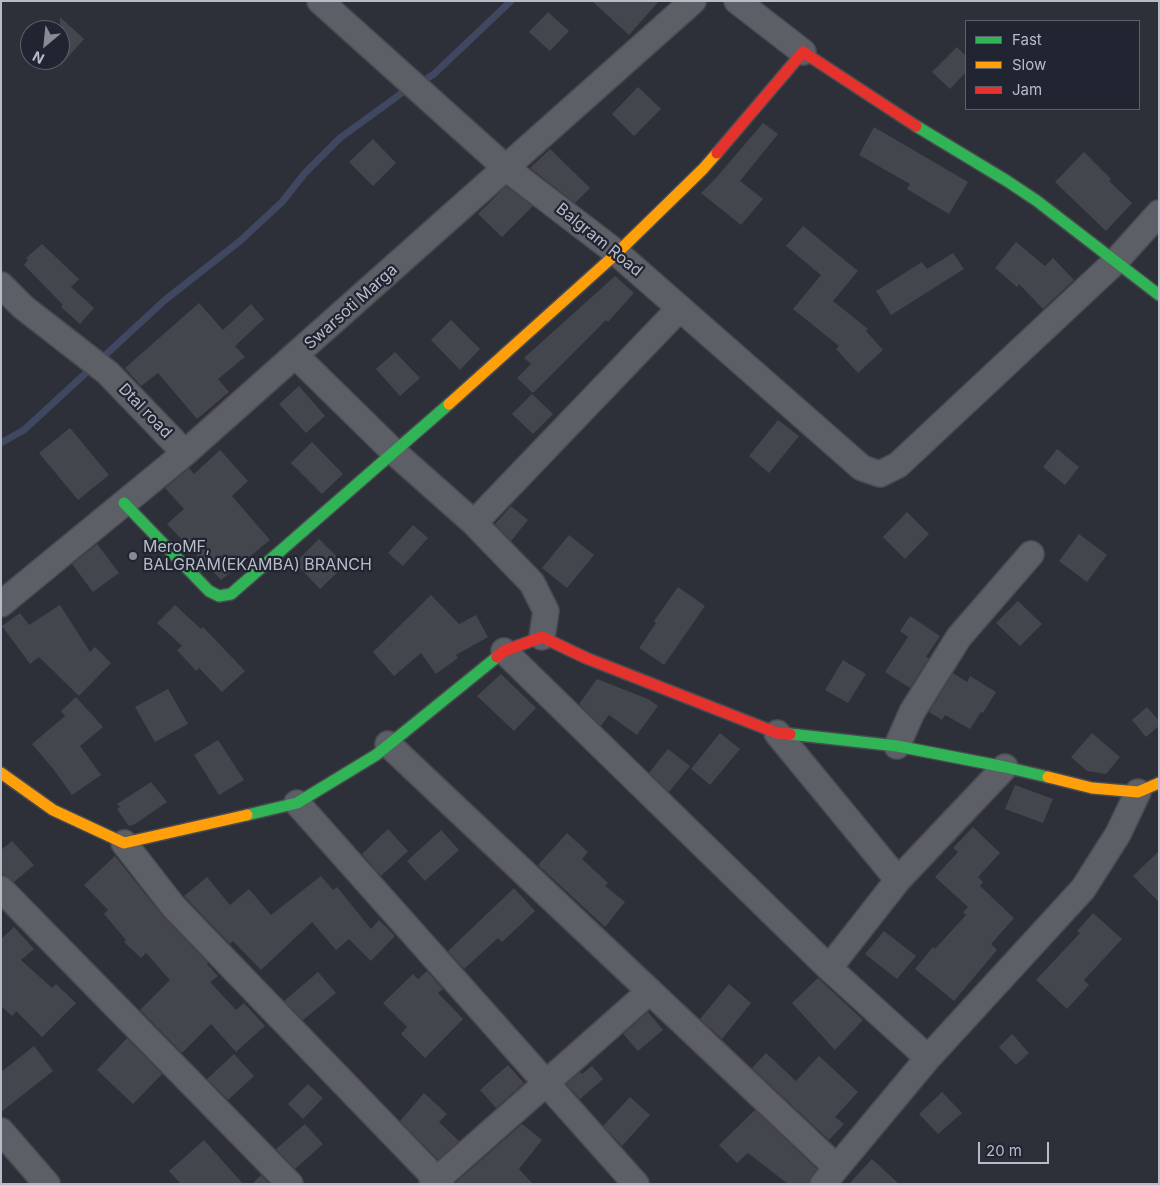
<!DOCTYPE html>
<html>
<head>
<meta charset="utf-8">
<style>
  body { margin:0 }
  #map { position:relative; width:1160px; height:1185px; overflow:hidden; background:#2d3038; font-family:Inter,sans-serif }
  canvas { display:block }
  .frame { position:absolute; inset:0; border:2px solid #b8bcc8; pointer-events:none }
  .legend { position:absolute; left:965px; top:20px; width:175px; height:90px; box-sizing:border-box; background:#212532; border:1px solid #5d616e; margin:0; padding:6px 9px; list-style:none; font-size:15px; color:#b8bcc8 }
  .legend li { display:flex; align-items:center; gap:10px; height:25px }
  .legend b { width:25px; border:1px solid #5d616e }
  .north { position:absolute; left:20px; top:20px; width:50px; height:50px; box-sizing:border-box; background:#212532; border:1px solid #5d616e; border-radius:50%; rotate:208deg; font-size:14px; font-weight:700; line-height:20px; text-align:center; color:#b8bcc8 }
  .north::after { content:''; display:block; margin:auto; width:18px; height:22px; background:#878b96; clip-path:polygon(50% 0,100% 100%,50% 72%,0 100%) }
  .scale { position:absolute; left:978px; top:1142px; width:71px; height:22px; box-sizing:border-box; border:2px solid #b8bcc8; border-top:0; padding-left:6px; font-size:15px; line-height:18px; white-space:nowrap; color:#b8bcc8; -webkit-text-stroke:4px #212532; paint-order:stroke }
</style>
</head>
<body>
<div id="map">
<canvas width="1160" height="1185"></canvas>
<div class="frame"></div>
<ul class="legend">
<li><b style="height:6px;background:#30b455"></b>Fast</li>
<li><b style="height:6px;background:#ff9f0a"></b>Slow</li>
<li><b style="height:6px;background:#e5322d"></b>Jam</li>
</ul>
<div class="north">N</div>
<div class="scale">20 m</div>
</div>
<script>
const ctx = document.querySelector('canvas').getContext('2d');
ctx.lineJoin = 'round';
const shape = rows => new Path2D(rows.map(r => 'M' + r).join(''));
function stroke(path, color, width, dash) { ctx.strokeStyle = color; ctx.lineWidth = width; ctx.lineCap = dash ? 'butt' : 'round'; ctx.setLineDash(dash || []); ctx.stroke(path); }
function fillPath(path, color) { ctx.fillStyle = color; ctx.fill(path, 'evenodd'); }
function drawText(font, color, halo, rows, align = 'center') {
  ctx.font = font + ' Inter,sans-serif'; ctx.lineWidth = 4.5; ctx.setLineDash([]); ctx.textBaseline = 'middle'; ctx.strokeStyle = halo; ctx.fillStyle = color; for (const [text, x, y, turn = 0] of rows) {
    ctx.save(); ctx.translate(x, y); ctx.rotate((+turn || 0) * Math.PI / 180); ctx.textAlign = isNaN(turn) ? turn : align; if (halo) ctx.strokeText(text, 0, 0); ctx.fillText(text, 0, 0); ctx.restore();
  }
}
const stream = shape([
  [422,82,434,74,511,1],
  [1,443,24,430,165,300,240,241,282,202,305,173,340,138,406,90]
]);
const building = shape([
  [592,1,659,1,629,35],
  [548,12,569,31,550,51,529,32],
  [60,17,84,39,60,66],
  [957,47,966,56,966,72,950,89,932,72],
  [638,87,661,109,634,136,612,114],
  [763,123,778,134,740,181,763,199,741,225,701,193,715,179],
  [874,127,968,182,949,214,907,189,910,184,859,155],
  [373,139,396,163,373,186,349,162],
  [550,149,590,188,575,203,530,168],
  [1084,152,1111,179,1109,181,1132,203,1106,231,1055,182],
  [506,186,533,206,502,237,478,214],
  [803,226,858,271,833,301,868,329,866,331,883,350,858,373,836,349,839,346,793,309,821,275,786,246],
  [1016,242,1045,266,1053,258,1074,280,1043,309,1019,284,1017,287,995,268],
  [42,244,79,279,71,287,94,308,80,324,61,307,63,305,24,265,28,260,26,258],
  [953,253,964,269,891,315,876,291,922,262,927,269],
  [615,276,634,293,608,322,606,320,533,393,517,378,531,364,524,358],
  [199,303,223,330,251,304,264,319,235,346,245,357,218,379,229,392,197,419,158,373,141,386,125,368],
  [451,320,480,349,460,370,431,340],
  [395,352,420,378,400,396,376,369],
  [299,386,325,416,306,433,279,404],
  [532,394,553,414,533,434,512,414],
  [778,420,799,436,769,473,749,456],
  [70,428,109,475,78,500,39,453],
  [312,442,343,474,322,494,291,463],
  [1057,449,1079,467,1065,485,1043,467],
  [220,450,248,481,232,496,270,540,221,580,167,524,184,509,165,488,189,468,194,474],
  [511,506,528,520,511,541,495,524],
  [907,512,929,534,905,559,883,537],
  [413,525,428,538,403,566,388,553],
  [1079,534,1107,555,1087,582,1059,561],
  [569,535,594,555,567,588,542,568],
  [319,539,345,565,320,589,295,563],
  [97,544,119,573,93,592,72,564],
  [678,587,705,606,664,665,639,648,656,623,654,621],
  [431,595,459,624,476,615,488,637,456,655,458,658,436,674,421,653,394,676,373,652],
  [1018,601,1042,624,1020,646,996,623],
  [60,605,90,652,95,647,111,663,79,696,39,657,30,664,2,626,20,613,29,625],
  [175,605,201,629,203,627,245,671,222,692,199,668,196,671,177,650,182,646,157,623],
  [910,616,940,636,926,657,929,658,910,688,885,672,908,637,900,631],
  [843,660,866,674,848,703,825,690],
  [953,673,967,682,970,676,996,692,983,713,981,712,970,729,945,715,942,720,929,712],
  [501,674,536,708,514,731,477,696],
  [597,679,648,699,658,706,637,735,609,715,601,726,579,704],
  [168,689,188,724,155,742,135,707],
  [76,697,103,727,80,746,101,775,72,795,54,770,32,744,65,716,61,711],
  [1147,707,1159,721,1159,726,1146,737,1132,720],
  [720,733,740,749,710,785,691,769],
  [1092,733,1120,757,1106,774,1087,771,1071,757],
  [218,740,244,780,219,795,194,755],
  [668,749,690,766,669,792,649,773],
  [151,782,167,802,135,824,129,826,117,809,120,807,117,804],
  [1015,785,1053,799,1043,823,1005,809],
  [973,827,1000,853,978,877,983,882,980,886,1014,918,991,944,997,950,954,1001,915,969,933,947,935,949,966,915,963,912,968,907,935,877,958,852,953,848],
  [388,829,408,851,381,876,362,854],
  [441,830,459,850,425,881,407,861],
  [567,833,588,852,582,859,608,883,605,886,625,902,605,927,538,865],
  [12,841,34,865,14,882,1,873,1,850],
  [1159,851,1159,902,1133,876],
  [115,856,162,915,208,963,207,964,218,976,210,982,236,1010,244,1003,265,1026,236,1052,211,1024,182,1053,140,1010,170,980,146,953,141,958,124,942,126,940,104,914,108,910,84,885],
  [321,876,333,890,337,887,371,929,379,920,395,936,371,961,349,939,336,950,312,922,261,970,233,941,230,944,184,896,207,877,230,905,249,889,271,915],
  [514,888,535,911,502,942,498,938,464,969,448,951],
  [1093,913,1122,939,1084,980,1089,985,1067,1009,1036,980,1080,933,1077,931],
  [14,927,34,949,21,960,52,988,56,984,76,1003,42,1037,16,1011,12,1016,1,1006,1,939],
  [884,931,916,956,897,979,865,954],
  [427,971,443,989,438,993,463,1019,425,1058,401,1034,407,1027,383,1003,413,974,418,979],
  [318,972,336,993,303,1020,284,1001],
  [818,978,863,1020,835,1050,792,1003],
  [729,984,751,1003,722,1039,700,1019],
  [648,1012,663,1030,638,1051,623,1034],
  [1012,1034,1029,1053,1016,1065,999,1047],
  [127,1038,162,1074,133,1104,97,1070],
  [34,1046,53,1071,1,1112,1,1072],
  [766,1053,796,1081,819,1056,858,1092,835,1117,844,1124,829,1140,752,1068],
  [234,1054,254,1076,228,1100,207,1079],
  [508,1065,524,1083,496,1108,480,1090],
  [592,1066,603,1079,580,1099,566,1084,580,1072,582,1074],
  [308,1084,323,1098,303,1119,288,1104],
  [942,1092,962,1113,938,1134,919,1114],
  [424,1093,447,1114,439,1122,459,1141,438,1160,400,1121],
  [630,1097,650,1115,622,1146,603,1126],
  [755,1110,817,1169,812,1175,809,1184,788,1184,748,1153,737,1163,719,1145],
  [305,1124,323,1144,295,1169,276,1149],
  [522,1124,542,1140,519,1169,533,1184,455,1183],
  [204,1140,243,1184,181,1184,169,1171],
  [872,1159,899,1184,849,1184],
  [261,1175,270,1184,252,1184]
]);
const street = shape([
  [320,1,506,168,617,253,862,468,880,474,898,465,1115,262,1159,213],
  [737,1,803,52],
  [1,285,23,307,108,373,185,453],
  [296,356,395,453,474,523,532,583,546,611,542,637],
  [474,523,680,308],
  [1,604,185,453,693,1],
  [504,651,829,968,928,1058],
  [777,733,898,880,1005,767],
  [388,744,836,1167],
  [897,746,912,712,959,637,1031,554],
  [297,803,636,1184],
  [124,843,173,906,441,1184],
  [1,889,290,1184],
  [829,968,898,880],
  [1,1131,47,1184],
  [432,1184,650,991],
  [823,1184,928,1058,1083,889,1118,834,1138,792]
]);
const fast = shape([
  [916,126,1007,181,1037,201,1159,295],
  [124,503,209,591,219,596,231,594,449,404],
  [790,734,897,746,1005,767,1048,777],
  [247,815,297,803,376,755,497,657]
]);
const slow = shape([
  [449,404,617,253,703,169,717,153],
  [1,773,53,810,124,843,247,815],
  [1048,777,1092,788,1138,792,1159,783]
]);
const jam = shape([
  [717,153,803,52,916,126],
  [497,657,504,651,542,637,586,658,777,733,790,734]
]);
const markers = [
  [133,556,5,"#878b96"]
];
const streetNames = [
  ["Balgram Road",599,240,39],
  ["Swarsoti Marga",351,307,-42],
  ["Dtal road",145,411,46]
];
const poiNames = [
  ["MeroMF,",143,547],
  ["BALGRAM(EKAMBA) BRANCH",143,565]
];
stroke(stream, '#3f4860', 7);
fillPath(building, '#44464d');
stroke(street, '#494b51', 28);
stroke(fast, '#494b51', 14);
stroke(slow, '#494b51', 14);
stroke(jam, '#494b51', 14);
stroke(street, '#5d5f66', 25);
stroke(fast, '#30b455', 11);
stroke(slow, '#ff9f0a', 11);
stroke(jam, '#e5322d', 11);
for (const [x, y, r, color] of markers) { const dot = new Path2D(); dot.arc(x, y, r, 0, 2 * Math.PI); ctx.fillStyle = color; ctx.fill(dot); stroke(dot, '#212532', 2); }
drawText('16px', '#b8bcc8', '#212532', streetNames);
drawText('16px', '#b8bcc8', '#212532', poiNames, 'left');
</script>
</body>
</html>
